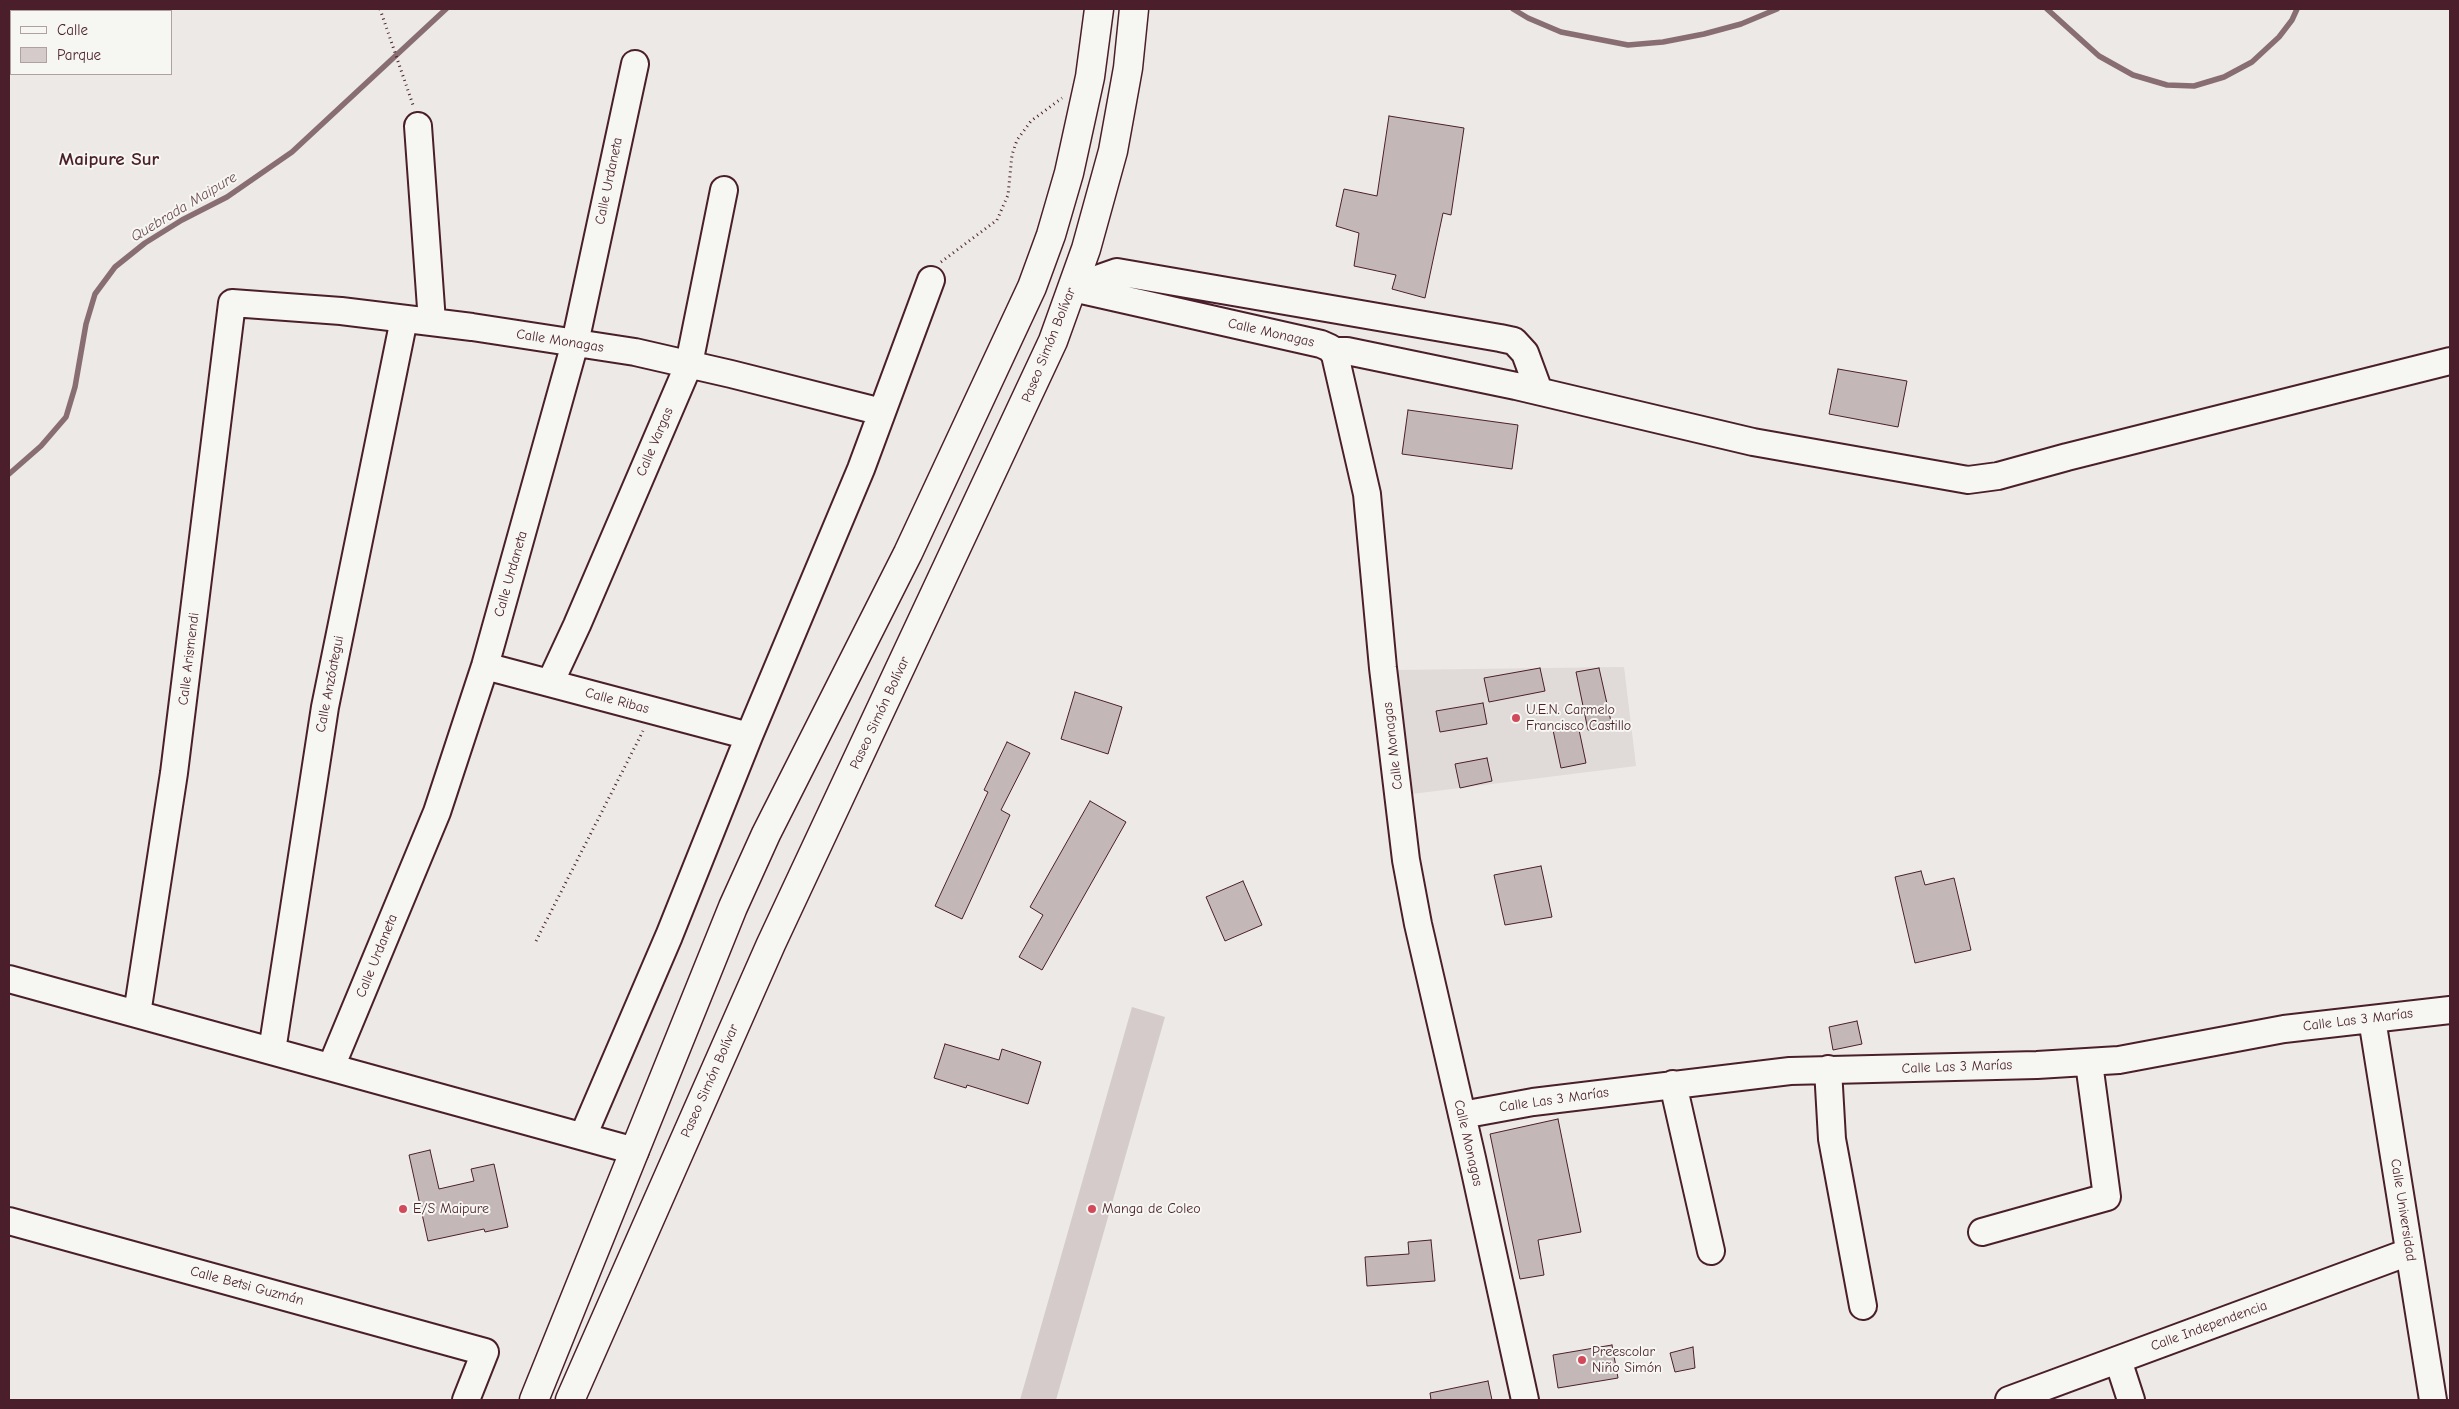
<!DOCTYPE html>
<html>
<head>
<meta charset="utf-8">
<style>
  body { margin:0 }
  #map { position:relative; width:2459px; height:1409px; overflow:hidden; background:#ece9e6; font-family:"Comic Neue",sans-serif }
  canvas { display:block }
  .frame { position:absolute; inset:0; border:10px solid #4a1f2b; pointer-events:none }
  .legend { position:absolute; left:10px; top:10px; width:162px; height:65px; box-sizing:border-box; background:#f6f6f2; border:1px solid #b1a0a2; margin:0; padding:6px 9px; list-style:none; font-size:15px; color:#4a1f2b }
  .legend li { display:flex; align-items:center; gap:10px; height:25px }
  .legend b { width:25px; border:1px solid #b1a0a2 }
</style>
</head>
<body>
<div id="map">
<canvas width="2459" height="1409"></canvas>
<div class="frame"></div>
<ul class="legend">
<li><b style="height:6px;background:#f6f6f2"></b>Calle</li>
<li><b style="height:14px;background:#d4cbca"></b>Parque</li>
</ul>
</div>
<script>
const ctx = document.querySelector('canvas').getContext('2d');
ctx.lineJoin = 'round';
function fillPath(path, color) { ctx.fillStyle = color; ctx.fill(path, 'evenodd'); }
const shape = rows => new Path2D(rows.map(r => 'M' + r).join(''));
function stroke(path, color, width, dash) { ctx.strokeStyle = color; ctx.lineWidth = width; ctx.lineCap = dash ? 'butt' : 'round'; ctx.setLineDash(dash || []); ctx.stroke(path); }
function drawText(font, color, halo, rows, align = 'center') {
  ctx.font = font + ' "Comic Neue",sans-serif'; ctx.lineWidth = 4; ctx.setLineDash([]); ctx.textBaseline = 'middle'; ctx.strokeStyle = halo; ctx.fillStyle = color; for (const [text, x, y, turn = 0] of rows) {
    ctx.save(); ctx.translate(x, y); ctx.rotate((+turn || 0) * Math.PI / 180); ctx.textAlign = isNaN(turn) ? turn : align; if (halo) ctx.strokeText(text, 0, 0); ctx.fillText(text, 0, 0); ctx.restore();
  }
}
const built = shape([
  [1624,667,1636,766,1412,794,1396,670]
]);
const green = shape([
  [1132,1007,1165,1017,1056,1400,1020,1400]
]);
const stream = shape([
  [1513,9,1528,18,1561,32,1628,45,1663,42,1704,34,1741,24,1777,9],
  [2047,9,2099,56,2133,75,2167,85,2194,86,2224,77,2252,62,2279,37,2292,20,2297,9],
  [9,474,41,446,66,417,75,387,86,324,95,294,115,267,145,243,182,220,227,197,292,152,446,9]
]);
const building = shape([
  [1389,116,1464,128,1451,215,1443,213,1425,298,1392,289,1396,275,1354,266,1359,233,1336,226,1344,189,1377,196,1389,116],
  [1838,369,1907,381,1898,427,1829,414,1838,369],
  [1408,410,1518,425,1512,469,1402,454,1408,410],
  [1540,668,1545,691,1489,702,1484,678,1540,668],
  [1599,668,1612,726,1588,730,1576,672,1599,668],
  [1075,692,1122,707,1108,754,1061,739,1075,692],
  [1483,703,1487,724,1440,732,1436,711,1483,703],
  [1578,725,1586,763,1561,768,1553,730,1578,725],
  [1007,742,1030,753,1001,810,1010,815,962,919,935,906,988,792,984,790,1007,742],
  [1487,758,1492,781,1460,788,1455,764,1487,758],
  [1090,801,1126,822,1042,970,1019,957,1043,915,1030,907,1090,801],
  [1541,866,1552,917,1505,925,1494,875,1541,866],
  [1921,871,1925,885,1954,878,1971,950,1915,963,1895,877,1921,871],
  [1243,881,1262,925,1225,941,1206,897,1243,881],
  [1857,1021,1862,1044,1833,1050,1829,1027,1857,1021],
  [945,1044,999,1060,1002,1049,1041,1062,1028,1104,967,1085,966,1088,934,1078,945,1044],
  [1558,1119,1581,1232,1538,1240,1544,1275,1520,1279,1490,1134,1558,1119],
  [430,1150,439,1189,474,1181,471,1169,494,1164,508,1227,485,1232,484,1229,428,1241,409,1155,430,1150],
  [1431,1240,1435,1281,1367,1286,1365,1257,1409,1254,1408,1242,1431,1240],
  [1612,1345,1618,1378,1558,1388,1553,1355,1612,1345],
  [1693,1347,1695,1368,1675,1372,1670,1353,1693,1347],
  [1488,1381,1492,1400,1431,1400,1430,1393,1488,1381]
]);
const path = shape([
  [380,9,413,105],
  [941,262,997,220,1008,195,1012,155,1017,140,1031,121,1062,98],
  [536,941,643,731]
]);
const minor = shape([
  [418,126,432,322],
  [1073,288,1321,344,1330,348,1335,355,1367,494,1383,668,1406,860,1418,924,1472,1158,1525,1400],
  [1092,292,1097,279,1117,272,1500,338,1514,341,1525,353,1539,391],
  [1332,351,1347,351,1516,386,1753,442,1968,480,1998,476,2067,457,2450,361],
  [485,666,749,736],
  [550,683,577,625,689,364,724,190],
  [9,979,635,1151],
  [137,1014,174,773,232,303,341,311,472,327,635,352,731,374,882,412],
  [2372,1019,2433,1400],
  [272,1051,325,707,404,319],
  [331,1067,437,812,485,666,575,343,635,64],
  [1828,1069,1832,1139,1863,1306],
  [1673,1084,1711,1251],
  [1462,1115,1533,1102,1790,1071,2037,1065,2119,1060,2284,1029,2450,1010],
  [583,1136,669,936,749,736,861,469,931,280],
  [9,1221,485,1352,466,1400],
  [1982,1232,2107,1197,2089,1063],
  [2118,1360,2131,1400],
  [2009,1400,2409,1252]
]);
const major = shape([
  [534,1400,733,907,766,834,908,553,1032,287,1051,235,1069,173,1090,77,1099,9],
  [570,1400,771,944,1053,341,1086,249,1113,151,1128,68,1134,9]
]);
const markers = [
  [1516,718,5,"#d1495b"],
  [403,1209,5,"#d1495b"],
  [1092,1209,5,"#d1495b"],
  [1582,1360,5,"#d1495b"]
];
const streetNames = [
  ["Calle Urdaneta",609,181,-78],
  ["Calle Monagas",1271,333,13],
  ["Calle Monagas",560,341,9],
  ["Paseo Simón Bolívar",1049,345,-68],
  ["Calle Vargas",655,442,-67],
  ["Calle Urdaneta",511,574,-74],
  ["Calle Arismendi",189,659,-83],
  ["Calle Anzóategui",330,684,-79],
  ["Calle Ribas",617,701,15],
  ["Paseo Simón Bolívar",880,713,-65],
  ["Calle Monagas",1393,746,-97],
  ["Calle Urdaneta",377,956,-68],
  ["Calle Las 3 Marías",2358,1020,-7],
  ["Calle Las 3 Marías",1957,1067,-2],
  ["Paseo Simón Bolívar",710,1081,-66],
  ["Calle Las 3 Marías",1554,1100,-8],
  ["Calle Monagas",1468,1143,77],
  ["Calle Universidad",2403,1210,81],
  ["Calle Betsi Guzmán",247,1286,15],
  ["Calle Independencia",2209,1326,-20]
];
const poiNames = [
  ["U.E.N. Carmelo",1526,710],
  ["Francisco Castillo",1526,726],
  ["E/S Maipure",413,1209],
  ["Manga de Coleo",1102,1209],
  ["Preescolar",1592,1352],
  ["Niño Simón",1592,1368]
];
const waterNames = [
  ["Quebrada Maipure",184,207,-31]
];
const districtNames = [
  ["Maipure Sur",109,160]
];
fillPath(built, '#e0dad8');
fillPath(green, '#d4cbca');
stroke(stream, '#886e73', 5.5);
fillPath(building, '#c4b7b7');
stroke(building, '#4a1f2b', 1);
stroke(minor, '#4a1f2b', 30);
stroke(major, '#4a1f2b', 31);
stroke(path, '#4a1f2b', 3, [1, 4]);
stroke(minor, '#f6f6f2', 26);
stroke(major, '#f6f6f2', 28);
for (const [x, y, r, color] of markers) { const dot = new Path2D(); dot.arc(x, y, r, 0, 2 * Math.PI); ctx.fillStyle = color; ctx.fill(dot); stroke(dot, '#f6f6f2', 2); }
drawText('14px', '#4a1f2b', '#f6f6f2', streetNames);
drawText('14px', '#4a1f2b', '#f6f6f2', poiNames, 'left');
drawText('italic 15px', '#6e4d55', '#f6f6f2', waterNames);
drawText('bold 19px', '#4a1f2b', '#f6f6f2', districtNames);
</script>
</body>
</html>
